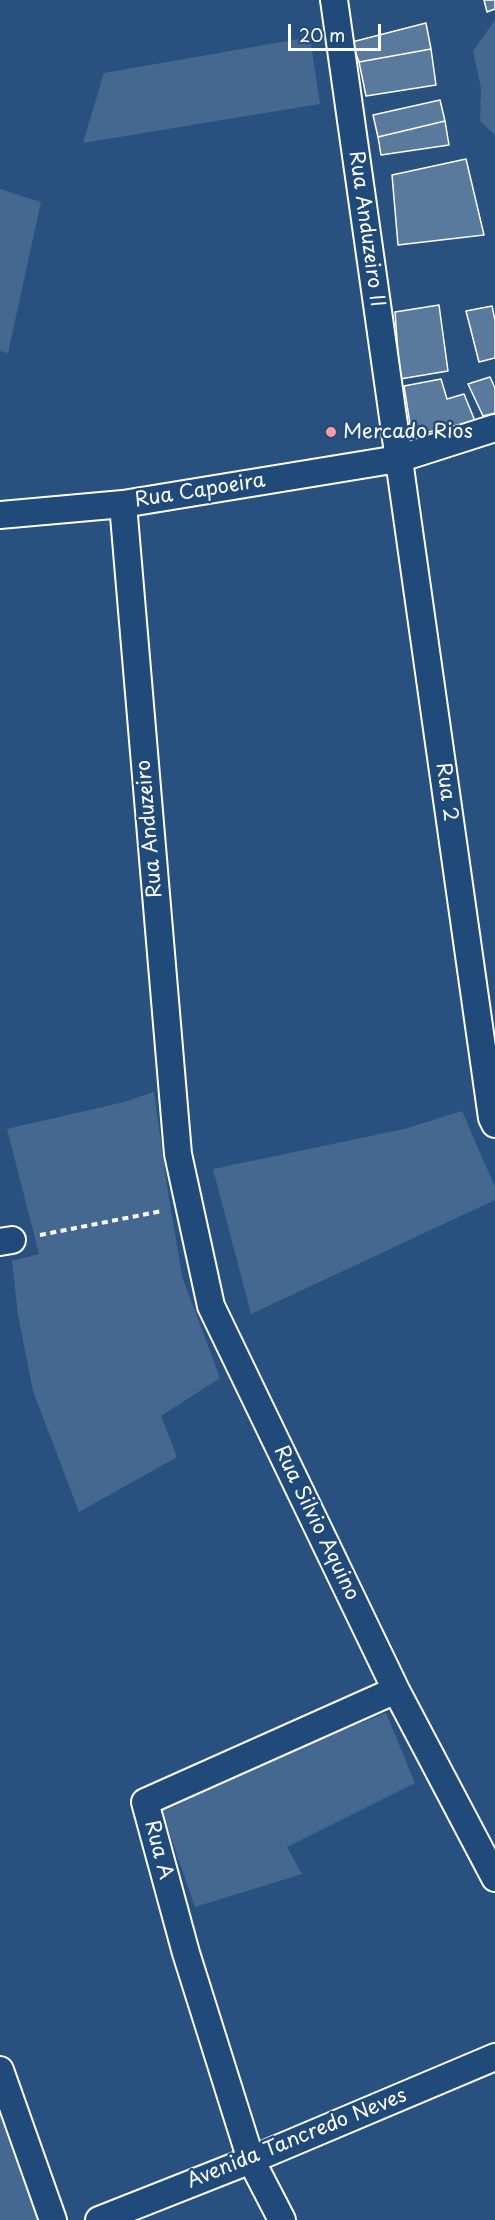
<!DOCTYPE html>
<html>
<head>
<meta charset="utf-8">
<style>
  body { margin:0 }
  #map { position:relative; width:495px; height:2220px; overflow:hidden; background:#28517f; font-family:"Playpen Sans",sans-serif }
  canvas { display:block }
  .scale { position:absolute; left:288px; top:24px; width:93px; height:27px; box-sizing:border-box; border:3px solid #fff; border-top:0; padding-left:8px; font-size:18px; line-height:21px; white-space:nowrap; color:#fff; -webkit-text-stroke:4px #1f4a7a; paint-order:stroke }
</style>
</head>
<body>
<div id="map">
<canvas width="495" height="2220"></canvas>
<div class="scale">20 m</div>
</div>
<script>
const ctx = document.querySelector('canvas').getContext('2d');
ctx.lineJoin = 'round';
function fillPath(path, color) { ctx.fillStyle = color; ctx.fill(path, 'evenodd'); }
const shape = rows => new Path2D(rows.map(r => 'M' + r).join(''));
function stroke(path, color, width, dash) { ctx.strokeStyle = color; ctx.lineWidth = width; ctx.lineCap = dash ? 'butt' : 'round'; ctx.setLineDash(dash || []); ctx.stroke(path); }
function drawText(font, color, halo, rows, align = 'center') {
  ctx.font = font + ' "Playpen Sans",sans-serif'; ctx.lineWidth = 5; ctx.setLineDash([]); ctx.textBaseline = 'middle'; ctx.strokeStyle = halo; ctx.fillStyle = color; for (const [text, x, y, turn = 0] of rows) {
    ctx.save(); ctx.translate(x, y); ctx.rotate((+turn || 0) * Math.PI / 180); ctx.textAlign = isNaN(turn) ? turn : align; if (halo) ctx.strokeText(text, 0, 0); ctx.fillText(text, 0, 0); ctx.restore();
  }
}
const green = shape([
  [495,20,495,135,480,121,481,88,473,51],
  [310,37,320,104,83,143,104,73],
  [0,189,41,202,8,353,0,351],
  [154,1092,167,1186,182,1276,220,1378,161,1416,177,1457,79,1512,33,1391,18,1315,12,1261,39,1254,7,1129,124,1102],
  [462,1111,495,1187,495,1200,251,1314,213,1169,404,1129],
  [386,1713,415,1783,287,1847,302,1874,195,1907,161,1809,330,1735],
  [0,2104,41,2220,0,2220]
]);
const building = shape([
  [484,0,495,0,495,9,487,12,484,0],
  [426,23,431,49,359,62,352,42,426,23],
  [431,49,436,85,366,96,359,62,431,49],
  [440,100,445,121,378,137,373,115,440,100],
  [445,121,449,145,381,155,378,137,445,121],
  [466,159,484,235,398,245,392,175,466,159],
  [439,305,448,371,400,379,395,312,439,305],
  [492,306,495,320,495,358,479,362,466,311,492,306],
  [490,377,495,388,495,413,483,416,468,384,490,377],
  [441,379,447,399,464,394,475,421,412,436,404,386,441,379]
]);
const path = shape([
  [40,1235,162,1211]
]);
const minor = shape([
  [334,0,492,1118,495,1124],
  [123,504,178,1154,211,1306,396,1690,495,1878],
  [0,515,123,504,398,459,495,428],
  [0,1242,12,1240],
  [0,2070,53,2220],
  [99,2220,251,2160,495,2057],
  [282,2220,251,2160,186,1953,145,1802,396,1690]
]);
const markers = [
  [331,432,6,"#ff9aa2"]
];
const streetNames = [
  ["Rua Anduzeiro II",366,229,82],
  ["Rua Capoeira",200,491,-9],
  ["Rua 2",446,792,82],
  ["Rua Anduzeiro",150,829,-95],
  ["Rua Silvio Aquino",316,1523,64],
  ["Rua A",158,1850,75],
  ["Avenida Tancredo Neves",297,2139,-22]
];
const poiNames = [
  ["Mercado Rios",343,432]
];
fillPath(green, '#446890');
fillPath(building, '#5a7a9d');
stroke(building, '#fff', 1.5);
stroke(minor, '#fff', 30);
stroke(path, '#fff', 4, [6, 4.5]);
stroke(minor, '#1f4a7a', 26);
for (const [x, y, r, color] of markers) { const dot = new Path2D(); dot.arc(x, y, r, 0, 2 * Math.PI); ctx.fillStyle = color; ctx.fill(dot); stroke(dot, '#1f4a7a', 2); }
drawText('20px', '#fff', '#1f4a7a', streetNames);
drawText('20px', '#fff', '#1f4a7a', poiNames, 'left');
</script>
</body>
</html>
